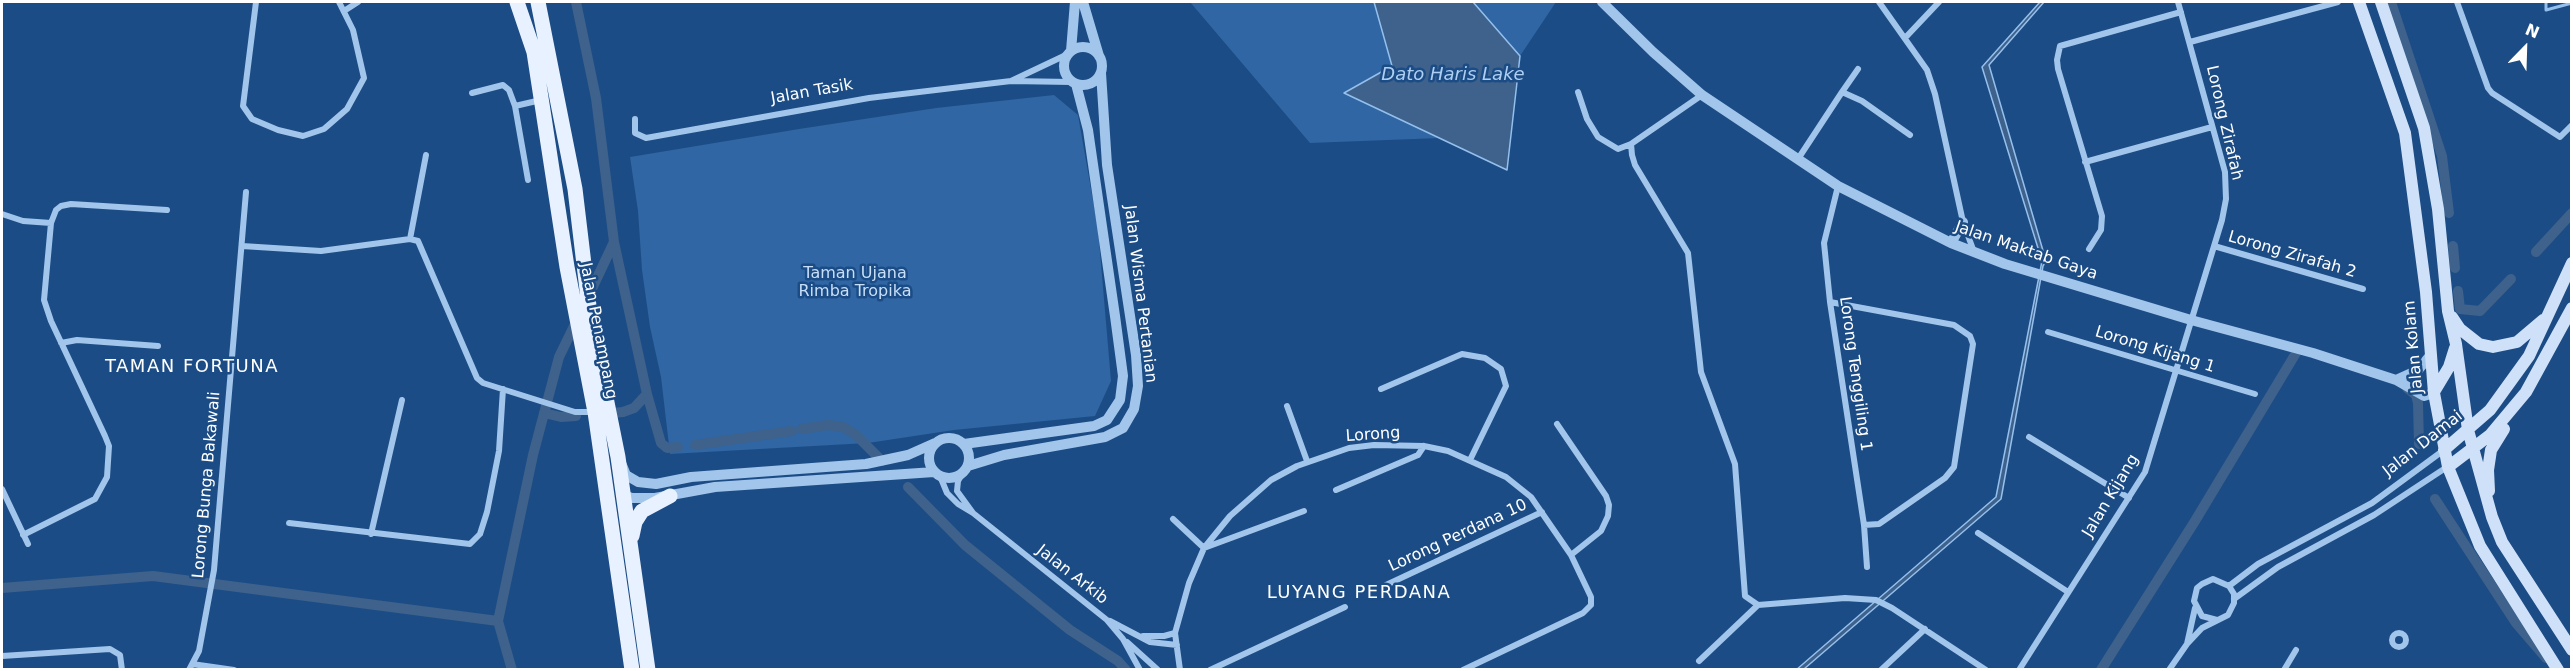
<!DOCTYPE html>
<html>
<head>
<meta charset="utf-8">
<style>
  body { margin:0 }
  #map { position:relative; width:2573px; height:671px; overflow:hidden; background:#1c4c85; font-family:"DejaVu Sans",sans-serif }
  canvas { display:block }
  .frame { position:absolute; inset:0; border:3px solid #fff; pointer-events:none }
  .north { position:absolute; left:2495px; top:18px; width:60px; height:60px; -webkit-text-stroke:4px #1c4c85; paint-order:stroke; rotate:23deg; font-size:16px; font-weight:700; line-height:24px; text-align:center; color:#fff }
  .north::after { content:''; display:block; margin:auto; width:21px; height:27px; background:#fff; clip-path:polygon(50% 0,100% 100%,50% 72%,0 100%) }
</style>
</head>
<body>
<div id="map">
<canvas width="2573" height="671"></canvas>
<div class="frame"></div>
<div class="north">N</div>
</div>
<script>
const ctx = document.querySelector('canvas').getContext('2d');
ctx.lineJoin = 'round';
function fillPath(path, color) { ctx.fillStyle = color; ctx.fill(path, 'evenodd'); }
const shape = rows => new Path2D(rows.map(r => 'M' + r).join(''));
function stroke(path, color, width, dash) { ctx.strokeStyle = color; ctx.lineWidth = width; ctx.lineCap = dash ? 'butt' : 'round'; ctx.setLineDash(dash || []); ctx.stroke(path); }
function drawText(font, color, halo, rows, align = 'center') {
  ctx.font = font + ' "DejaVu Sans",sans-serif'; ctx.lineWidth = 5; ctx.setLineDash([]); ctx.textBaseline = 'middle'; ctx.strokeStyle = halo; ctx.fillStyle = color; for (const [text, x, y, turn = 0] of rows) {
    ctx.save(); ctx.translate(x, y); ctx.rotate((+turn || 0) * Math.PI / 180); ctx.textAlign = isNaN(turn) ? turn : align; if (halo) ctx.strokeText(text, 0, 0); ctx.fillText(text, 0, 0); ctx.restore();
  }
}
const green = shape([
  [1190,2,1374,2,1392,67,1345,93,1440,138,1310,143],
  [1473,2,1556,2,1520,56],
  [1054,95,1078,115,1098,229,1111,381,1095,416,954,430,868,443,670,454,661,377,650,327,642,270,638,211,630,157,799,129,936,108]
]);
const water = shape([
  [1374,2,1473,2,1520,56,1507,170,1344,93,1392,66,1374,2],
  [2040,2,2044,2,1989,65,2046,261,2043,266,2001,499,1804,669,1796,670,1996,497,2042,261,1982,67,2040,2]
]);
const stream = shape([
  [2546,2,2546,10,2572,3]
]);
const canal = shape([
  [576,2,596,98,614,242,589,295],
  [2391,2,2442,156,2449,213],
  [2453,246,2455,268],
  [2536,252,2572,213],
  [2458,291,2460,309,2480,311,2511,279],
  [2407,388,2416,395,2418,403,2419,444],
  [647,394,661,443,667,448,678,447],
  [544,413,561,417,576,416],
  [602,414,623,412,634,408,647,394,614,242],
  [802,429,828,425,843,427,855,434,882,461],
  [695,445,792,431],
  [908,487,965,545,1070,630,1118,661,1126,670],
  [2435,499,2516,623,2546,658],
  [2,588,153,576,498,621],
  [512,670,498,621,533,455,559,357,577,320],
  [2101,670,2195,521,2296,353]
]);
const minor = shape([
  [256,2,243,106,252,119,278,130,303,136,324,129,347,109,364,78,353,30,339,2],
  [1879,2,1927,70,1935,94,1963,222,1974,252],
  [2457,2,2488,88,2492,93,2560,137,2572,125],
  [344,11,358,2],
  [1905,38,1939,2],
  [2190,42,2338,2],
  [1011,81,1068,54],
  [1578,92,1587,119,1598,137,1618,149,1631,144],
  [1842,92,1858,69],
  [472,93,503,85,509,90,515,106,528,180],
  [1702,95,1631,144,1632,155,1635,165,1688,253,1701,372,1735,464,1745,596,1758,605],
  [515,106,541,100],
  [635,119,635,133,646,138,869,98,1011,81,1071,82],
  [1798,159,1842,92,1862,101,1910,135],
  [2085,162,2212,127],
  [1838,186,1824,243,1830,302,1864,525,1867,567],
  [2,214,23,221,51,223,56,210,61,206,71,204,167,210],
  [410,239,426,155],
  [242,246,321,251,410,239,418,241,477,378,483,383,575,412,593,412],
  [2214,246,2363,289],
  [2089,249,2101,230,2102,216,2058,69,2057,60,2060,46,2181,12],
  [1830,302,1954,325,1970,336,1973,344,1954,467,1945,478,1879,524,1864,525],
  [2048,332,2255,394],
  [61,343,77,340,158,346],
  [1381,389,1462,354,1485,358,1501,369,1506,386,1470,460],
  [1287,406,1307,461],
  [1557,424,1606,496,1609,505,1608,516,1601,531,1571,555],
  [2029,437,2129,498],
  [962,474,958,481,957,491,973,513],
  [940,476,947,493,958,504,973,513,1107,620,1123,639,1140,670],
  [2,489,28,544],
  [1336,490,1418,455,1424,446],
  [1173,519,1204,548,1304,511],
  [289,523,470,544,480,534,487,512,499,451,503,389],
  [1978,533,2068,592],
  [371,534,402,400],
  [23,535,95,499,107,477,109,446,105,436,51,321,44,300,51,223],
  [1386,585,1542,512],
  [2229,586,2258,564,2372,503,2444,450],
  [2234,599,2278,567,2374,515,2447,467],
  [1110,621,1150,642,1177,645],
  '2392 640a7 7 0 1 1 14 0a7 7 0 1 1-14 0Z',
  [1143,636,1164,636,1175,633],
  [1127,642,1158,670],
  [2187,644,2202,628,2228,615,2234,603,2234,594,2229,586,2213,579,2202,584,2197,588,2194,601,2202,616,2217,620],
  [2,656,110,649,120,655,122,670],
  [1699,661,1758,605,1845,598,1876,600,1892,608,1986,670],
  [192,664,234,670],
  [189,670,199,651,214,570,246,192],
  [1180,670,1175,633,1189,583,1204,548,1230,516,1271,480,1297,466,1349,448,1374,445,1424,446,1448,451,1506,477,1531,497,1571,555,1591,597,1591,605,1583,613,1463,670],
  [1210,670,1345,607],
  [1881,670,1925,629],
  [2019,670,2145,472,2222,220,2226,199,2225,172,2178,2],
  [2169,670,2187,644,2195,608],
  [2284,670,2296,650]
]);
const tertiary = shape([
  [1083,2,1099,56],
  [1602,2,1653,52,1702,95,1838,186,1951,243,2005,264,2191,320,2313,353,2396,380,2424,396,2434,393],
  '1064 66a19 19 0 1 1 38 0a19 19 0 1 1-38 0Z',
  [1071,51,1075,2],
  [1951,243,1963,222],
  [2396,380,2418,370,2429,357],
  '929 458a20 20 0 1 1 40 0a20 20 0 1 1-40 0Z',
  [964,444,1094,426,1107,420,1120,400,1123,376,1115,316,1088,130,1076,84],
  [622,465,626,475,638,482,656,484,691,477,866,464,908,455,935,443],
  [968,466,1004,455,1105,437,1123,428,1134,409,1138,386,1136,355,1107,165,1101,73],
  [623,495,632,498,655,498,715,487,934,472]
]);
const secondary = shape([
  [2359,2,2405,133,2426,292,2434,393,2448,467,2480,546,2558,670],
  [2381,2,2424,128,2438,209,2448,311,2456,344,2468,430,2492,517,2502,542,2572,650],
  [2452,317,2460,329,2479,344,2493,347,2517,342,2543,320],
  [2434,392,2449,367,2455,348],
  [2444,450,2490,410,2529,356,2572,263],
  [2448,467,2490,435,2526,392,2572,308],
  [2489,491,2488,470,2491,450,2504,429]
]);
const primary = shape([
  [517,2,534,52,567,267,595,412,632,670],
  [538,2,575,189,591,323,618,457,648,670],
  [632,536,635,522,642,511,670,496]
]);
const streetNames = [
  ["Jalan Tasik",812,92,-10],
  ["Lorong Zirafah",2224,123,77],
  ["Jalan Maktab Gaya",2026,251,19],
  ["Lorong Zirafah 2",2292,255,16],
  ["Jalan Wisma Pertanian",1140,294,83],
  ["Jalan Penampang",598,331,79],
  ["Jalan Kolam",2414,347,-95],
  ["Lorong Kijang 1",2155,350,17],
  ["Lorong Tenggiling 1",1855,374,82],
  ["Lorong",1373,435,-4],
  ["Jalan Damai",2423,444,-38],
  ["Lorong Bunga Bakawali",207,485,-85],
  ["Jalan Kijang",2111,496,-59],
  ["Lorong Perdana 10",1458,536,-25],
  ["Jalan Arkib",1072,575,38]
];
const parkNames = [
  ["Taman Ujana",855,274],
  ["Rimba Tropika",855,292]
];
const waterNames = [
  ["Dato Haris Lake",1453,75]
];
const neighbourhoodNames = [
  ["TAMAN FORTUNA",192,367],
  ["LUYANG PERDANA",1359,593]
];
fillPath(green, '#2f66a3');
fillPath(water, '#3e628b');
stroke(water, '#95c0ed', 1.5);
stroke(stream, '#95c0ed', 3);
stroke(canal, '#3e628b', 10);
stroke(minor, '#a2c5eb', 6);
stroke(tertiary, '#a2c5eb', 10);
stroke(secondary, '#cee1f8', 12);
stroke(primary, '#e7f1ff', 15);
drawText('16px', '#fff', '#1c4c85', streetNames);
drawText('16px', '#c7dff8', '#1c4c85', parkNames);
drawText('italic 18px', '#aecff2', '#1c4c85', waterNames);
ctx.letterSpacing = '1.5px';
drawText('18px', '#fff', '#1c4c85', neighbourhoodNames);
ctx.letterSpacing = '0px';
</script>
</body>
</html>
